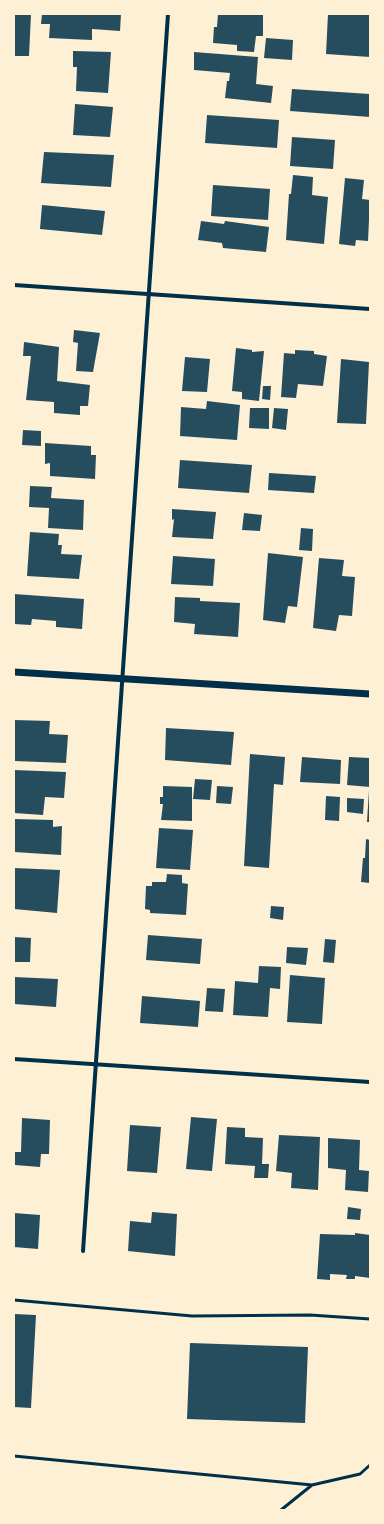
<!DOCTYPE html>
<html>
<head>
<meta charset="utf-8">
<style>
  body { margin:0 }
  #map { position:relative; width:384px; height:1524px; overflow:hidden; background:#fdf0d5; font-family:"Sofia Sans Condensed",sans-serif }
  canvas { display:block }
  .frame { position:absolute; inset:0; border:15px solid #fdf0d5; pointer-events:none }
</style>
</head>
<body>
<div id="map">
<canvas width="384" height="1524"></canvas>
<div class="frame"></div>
</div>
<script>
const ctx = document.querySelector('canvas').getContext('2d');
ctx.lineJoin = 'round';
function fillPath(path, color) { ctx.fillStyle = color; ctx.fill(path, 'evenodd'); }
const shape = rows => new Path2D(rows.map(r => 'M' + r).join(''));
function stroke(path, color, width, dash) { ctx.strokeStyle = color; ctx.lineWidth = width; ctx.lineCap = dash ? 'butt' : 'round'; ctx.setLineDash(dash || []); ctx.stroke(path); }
const building = shape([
  [14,14,31,14,29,56,14,56],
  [42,14,121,14,120,31,92,29,92,40,49,38,50,24,41,24],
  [218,14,263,14,263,36,256,36,254,52,237,51,237,45,213,43,214,27,217,27],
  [328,14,370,14,370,57,326,54],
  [266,38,293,40,292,60,264,58],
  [73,51,111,52,108,93,76,91,77,67,73,67],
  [194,52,258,57,256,84,273,86,271,103,225,98,227,81,229,81,230,73,194,70],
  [292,89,370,94,370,117,290,111],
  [75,104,113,107,110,137,73,135],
  [207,115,279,120,277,148,205,143],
  [292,137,335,140,333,169,290,166],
  [44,152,114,155,111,187,41,183],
  [293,175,313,177,312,195,328,197,324,244,286,240,289,194,291,194],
  [345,178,364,180,362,199,370,200,368,241,356,240,355,246,339,244],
  [213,185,270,189,268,220,211,216],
  [42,205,105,211,102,235,40,229],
  [201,221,224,224,225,221,269,227,266,252,223,248,222,243,198,240],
  [74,330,100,333,93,372,76,371,78,343,73,342],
  [24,342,59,347,57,381,90,385,88,406,80,406,80,415,54,413,54,402,26,400,31,356,23,356],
  [236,348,252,350,252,352,264,351,259,401,242,399,242,392,232,391],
  [295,350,314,351,314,354,327,356,323,386,298,384,296,398,281,397,284,353,295,354],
  [185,357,210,359,207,392,182,391],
  [341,359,369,362,366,424,337,423],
  [263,386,271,386,270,400,262,399],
  [207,401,240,405,237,440,180,436,181,407,206,409],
  [250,408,269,408,269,429,249,428],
  [274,408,288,409,286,430,272,428],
  [23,430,41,431,41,446,22,445],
  [45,443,91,446,91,455,96,455,95,479,50,476,50,463,45,464],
  [180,460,252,465,249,493,178,488],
  [269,473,316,476,314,493,268,490],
  [30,486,52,487,51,498,84,500,83,530,48,528,49,508,29,507],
  [172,509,216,512,213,539,172,537,174,519,172,520],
  [244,513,262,515,260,531,242,530],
  [301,528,313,529,312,551,299,550],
  [30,532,59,534,58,545,62,545,61,554,82,555,79,579,27,576],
  [268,553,303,557,297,607,288,606,285,623,263,620],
  [173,556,215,559,213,586,171,584],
  [319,558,344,560,342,576,355,577,352,616,339,615,336,631,313,628],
  [14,594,84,599,82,629,56,627,56,621,32,619,31,625,14,624],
  [175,597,200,598,200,601,240,603,238,637,194,634,195,624,174,622],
  [14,720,50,721,49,734,68,735,66,763,14,761],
  [166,728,234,732,231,765,165,760],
  [250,754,285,757,283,785,274,784,269,868,244,866],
  [302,757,341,760,340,784,300,782],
  [349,757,370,758,370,787,347,785],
  [14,770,66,772,64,798,45,797,43,815,14,813],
  [195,779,212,780,210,800,193,799],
  [163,786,192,787,192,821,161,820,163,804,160,804,160,797,163,797],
  [217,786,233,787,231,804,216,803],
  [369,790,370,790,370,822,367,822],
  [326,796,340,797,339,821,325,820],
  [347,798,364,799,363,814,347,812],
  [14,819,53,820,53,827,62,826,61,855,14,852],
  [159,828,193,830,190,870,156,868],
  [366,839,370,840,370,883,361,882,363,858,365,858],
  [14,868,60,870,57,913,14,909],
  [167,874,182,875,182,883,188,884,186,915,150,913,150,910,145,909,146,886,152,886,152,882,166,882],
  [271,906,284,907,283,920,270,918],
  [148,935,202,939,200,964,146,960],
  [14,937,31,938,30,962,14,962],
  [325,939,336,940,334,963,323,962],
  [287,947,308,948,306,965,286,963],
  [259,966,281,967,280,989,270,988,268,1017,233,1015,235,981,258,983],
  [290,975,325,978,322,1024,287,1022],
  [14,977,58,979,56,1007,14,1004],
  [207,988,225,989,223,1012,205,1011],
  [142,996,200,1001,198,1027,140,1023],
  [191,1117,217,1119,212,1171,186,1169],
  [22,1118,50,1120,49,1154,41,1154,40,1167,15,1165,15,1152,21,1152],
  [130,1125,161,1127,157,1173,127,1171],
  [227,1127,245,1128,245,1137,263,1138,262,1164,269,1164,268,1178,254,1178,255,1166,225,1164],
  [279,1135,320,1137,318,1190,291,1188,292,1173,276,1171],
  [328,1138,360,1140,359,1170,369,1171,368,1192,345,1190,346,1170,328,1168],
  [348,1207,361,1209,360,1220,347,1219],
  [152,1212,177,1214,175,1256,128,1251,130,1221,151,1223],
  [14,1213,40,1215,38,1249,14,1247],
  [355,1233,370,1235,370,1278,355,1276,355,1279,346,1279,347,1275,330,1274,330,1280,317,1279,320,1234,355,1235],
  [14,1314,36,1315,31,1408,14,1407],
  [190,1343,308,1347,305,1423,187,1419]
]);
const service = shape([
  [14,1300,192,1316,310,1315,370,1319],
  [14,1456,312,1485],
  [281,1510,312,1485,360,1474,370,1465]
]);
const minor = shape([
  [14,285,370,309],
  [14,1059,370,1082],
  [83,1251,168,14]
]);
const tertiary = shape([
  [14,672,370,694]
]);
fillPath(building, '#264d5e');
stroke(service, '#003049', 3);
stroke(minor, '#003049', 4);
stroke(tertiary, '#003049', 7);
</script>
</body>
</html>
